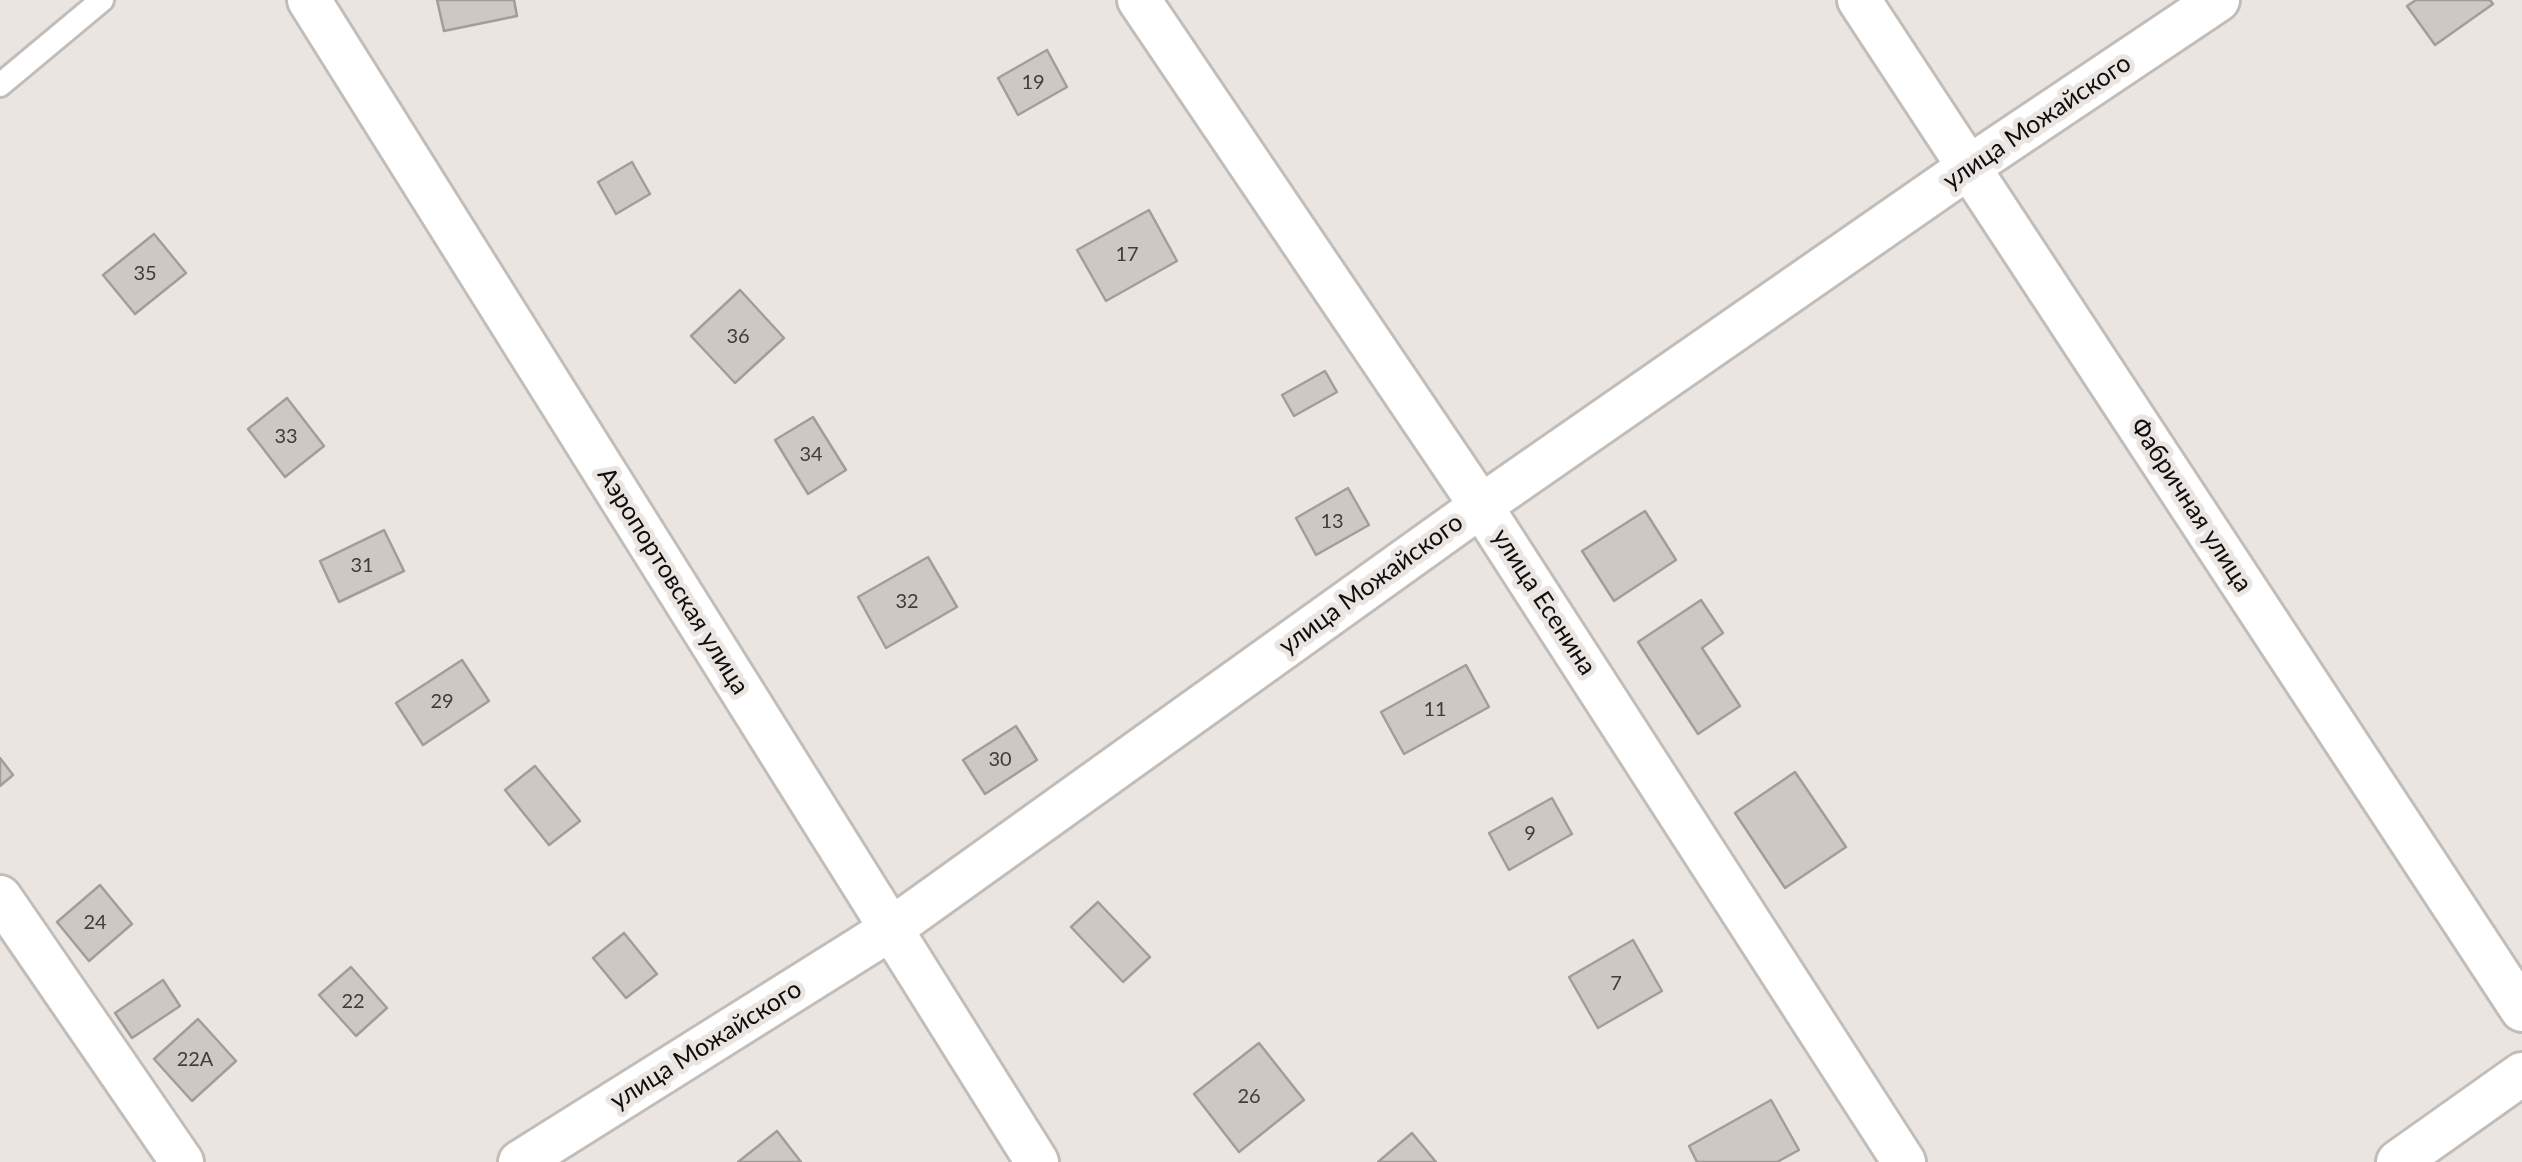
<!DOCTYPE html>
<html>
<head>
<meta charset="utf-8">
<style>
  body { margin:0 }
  canvas { display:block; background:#eae5e1 }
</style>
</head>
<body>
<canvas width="2522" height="1162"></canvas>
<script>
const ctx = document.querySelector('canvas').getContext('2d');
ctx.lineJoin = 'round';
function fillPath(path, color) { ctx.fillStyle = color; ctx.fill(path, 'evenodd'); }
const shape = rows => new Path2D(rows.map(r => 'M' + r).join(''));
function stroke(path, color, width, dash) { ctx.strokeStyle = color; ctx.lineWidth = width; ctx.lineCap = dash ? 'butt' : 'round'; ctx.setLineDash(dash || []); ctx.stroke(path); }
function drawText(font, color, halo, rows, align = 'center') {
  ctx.font = font + ' Lato,sans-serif'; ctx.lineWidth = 10; ctx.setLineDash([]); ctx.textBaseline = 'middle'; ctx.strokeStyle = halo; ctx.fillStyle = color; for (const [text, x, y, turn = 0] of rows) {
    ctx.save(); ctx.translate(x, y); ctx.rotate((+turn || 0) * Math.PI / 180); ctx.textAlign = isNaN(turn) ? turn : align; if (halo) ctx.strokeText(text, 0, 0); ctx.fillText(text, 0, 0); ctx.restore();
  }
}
const building = shape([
  [437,0,514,0,517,16,444,31,437,0],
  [2416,0,2490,0,2493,4,2435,45,2407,6,2416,0],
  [1047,50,1067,87,1018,115,998,78,1047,50],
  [632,162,650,194,616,214,598,182,632,162],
  [1149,210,1177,261,1106,301,1077,250,1149,210],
  [154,234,186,273,135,314,103,275,154,234],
  [740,290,784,338,735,383,691,336,740,290],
  [1325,371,1337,392,1294,416,1282,395,1325,371],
  [287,398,324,446,285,477,248,429,287,398],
  [813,417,846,470,808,494,775,440,813,417],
  [1348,488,1369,525,1316,555,1296,518,1348,488],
  [1645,511,1676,560,1614,601,1582,551,1645,511],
  [384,530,404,571,339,602,320,561,384,530],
  [928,557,957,607,886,648,858,597,928,557],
  [1701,600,1723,633,1702,648,1740,706,1698,734,1638,642,1701,600],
  [462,660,489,701,423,745,396,703,462,660],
  [1466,665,1489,707,1404,754,1381,712,1466,665],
  [1016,726,1037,760,985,794,963,760,1016,726],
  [0,758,13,775,0,786,0,758],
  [535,766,580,821,549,845,505,790,535,766],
  [1795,772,1846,847,1785,888,1735,813,1795,772],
  [1552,798,1572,834,1509,870,1489,833,1552,798],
  [100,885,132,924,89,961,57,922,100,885],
  [1098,902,1150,957,1123,982,1071,927,1098,902],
  [624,933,657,974,626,998,593,958,624,933],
  [1633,940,1662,991,1598,1028,1569,977,1633,940],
  [351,967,387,1008,356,1036,319,995,351,967],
  [163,980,180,1006,132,1038,115,1013,163,980],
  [198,1019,236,1061,192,1101,154,1059,198,1019],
  [1259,1043,1304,1100,1239,1152,1194,1094,1259,1043],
  [1771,1100,1799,1150,1777,1162,1697,1162,1689,1146,1771,1100],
  [777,1131,801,1162,738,1162,777,1131],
  [1412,1133,1436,1162,1378,1162,1412,1133]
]);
const lane = shape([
  [0,85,102,0]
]);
const street = shape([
  [309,0,1037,1162],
  [1139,0,1481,506,1904,1162],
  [1859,0,2522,1010],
  [0,897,182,1162],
  [520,1162,891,929,1481,506,1969,167,2218,0],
  [2398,1162,2522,1074]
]);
const numberNames = [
  ["19",1033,83],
  ["17",1127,255],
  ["35",145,274],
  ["36",738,337],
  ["33",286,437],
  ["34",811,455],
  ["13",1332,522],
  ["31",362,566],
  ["32",907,602],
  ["29",442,702],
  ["11",1435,710],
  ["30",1000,760],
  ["9",1530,834],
  ["24",95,923],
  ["7",1616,984],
  ["22",353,1002],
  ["22А",195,1060],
  ["26",1249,1097]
];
const streetNames = [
  ["улица Можайского",2037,122,-34],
  ["Фабричная улица",2191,505,57],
  ["Аэропортовская улица",673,581,58],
  ["улица Можайского",1371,584,-36],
  ["улица Есенина",1544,602,57],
  ["улица Можайского",706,1045,-32]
];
fillPath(building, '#cdc8c4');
stroke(building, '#a19d99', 2.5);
stroke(lane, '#c2bdb9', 28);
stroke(street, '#c2bdb9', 48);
stroke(lane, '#fff', 22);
stroke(street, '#fff', 42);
drawText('20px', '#3f3c3b', null, numberNames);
drawText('25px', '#100e0d', '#eae5e1', streetNames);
</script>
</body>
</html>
